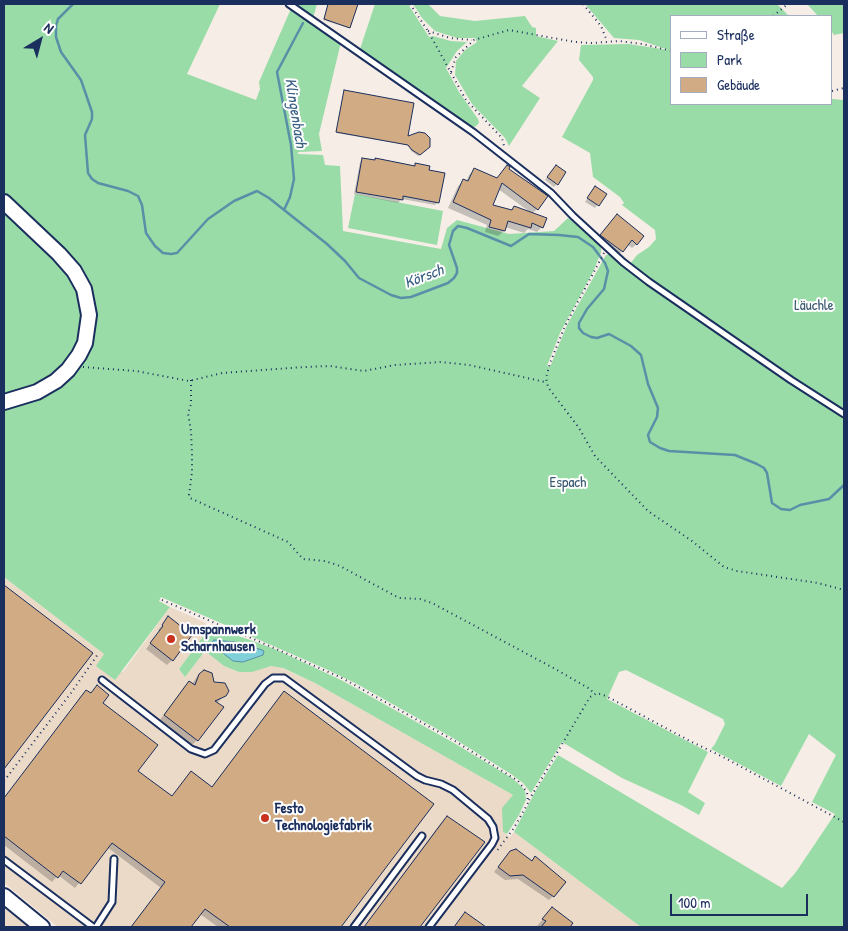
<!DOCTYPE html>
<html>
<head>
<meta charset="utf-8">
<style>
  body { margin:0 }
  #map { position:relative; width:848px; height:931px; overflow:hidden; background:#f6eee6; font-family:"Patrick Hand",sans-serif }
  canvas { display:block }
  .frame { position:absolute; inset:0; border:5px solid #1b2f5e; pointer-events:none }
  .legend { position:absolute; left:670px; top:15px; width:162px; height:90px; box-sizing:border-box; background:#fff; border:1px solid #a4acbf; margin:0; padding:6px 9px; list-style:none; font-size:15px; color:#1b2f5e }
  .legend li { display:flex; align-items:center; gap:10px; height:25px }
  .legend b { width:25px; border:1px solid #a4acbf }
  .north { position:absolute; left:15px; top:15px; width:50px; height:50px; -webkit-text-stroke:4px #fff; paint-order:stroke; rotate:37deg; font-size:14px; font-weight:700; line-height:20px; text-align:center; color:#1b2f5e }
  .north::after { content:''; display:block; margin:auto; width:18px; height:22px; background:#1b2f5e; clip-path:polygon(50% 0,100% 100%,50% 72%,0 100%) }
  .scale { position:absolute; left:670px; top:894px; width:138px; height:22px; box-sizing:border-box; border:2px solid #1b2f5e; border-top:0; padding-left:6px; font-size:15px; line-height:18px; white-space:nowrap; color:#1b2f5e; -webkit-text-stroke:4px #fff; paint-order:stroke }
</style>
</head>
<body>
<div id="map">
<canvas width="848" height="931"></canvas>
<div class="frame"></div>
<ul class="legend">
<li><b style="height:6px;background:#fff"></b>Straße</li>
<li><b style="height:14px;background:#99dca7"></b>Park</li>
<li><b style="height:14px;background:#d1ab83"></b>Gebäude</li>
</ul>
<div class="north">N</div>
<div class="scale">100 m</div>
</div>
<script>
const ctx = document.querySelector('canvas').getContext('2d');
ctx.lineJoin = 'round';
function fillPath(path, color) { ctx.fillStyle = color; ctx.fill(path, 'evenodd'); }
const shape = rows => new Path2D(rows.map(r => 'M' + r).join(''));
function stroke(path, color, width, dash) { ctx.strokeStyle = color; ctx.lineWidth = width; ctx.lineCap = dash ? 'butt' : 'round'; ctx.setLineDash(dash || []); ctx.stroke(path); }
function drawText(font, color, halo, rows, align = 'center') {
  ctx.font = font + ' "Patrick Hand",sans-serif'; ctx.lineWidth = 4; ctx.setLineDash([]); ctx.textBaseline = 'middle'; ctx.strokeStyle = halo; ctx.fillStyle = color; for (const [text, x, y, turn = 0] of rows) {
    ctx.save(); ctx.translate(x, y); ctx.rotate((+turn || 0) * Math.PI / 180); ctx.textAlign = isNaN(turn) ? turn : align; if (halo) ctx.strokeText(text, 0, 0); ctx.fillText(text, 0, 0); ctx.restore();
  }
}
const built = shape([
  [4,577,104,654,123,672,170,607,206,623,205,634,179,669,185,677,205,651,224,666,239,672,252,672,263,667,277,666,315,683,513,795,503,832,510,837,514,832,641,927,58,927,4,883],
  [4,902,35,927,4,927]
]);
const green = shape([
  [4,4,220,4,187,74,256,100,260,89,259,82,293,4,317,4,312,22,341,42,319,134,322,151,298,152,298,154,323,155,325,165,340,166,343,231,441,249,447,228,457,220,509,234,554,231,568,218,601,245,601,252,594,270,560,333,547,366,550,367,567,325,606,255,611,254,635,268,630,264,637,255,649,247,656,239,655,230,622,205,624,203,620,197,593,177,590,153,562,137,593,80,593,77,579,60,581,45,628,44,669,50,639,40,614,38,585,4,777,4,789,16,672,16,672,104,832,104,832,99,844,100,844,927,641,927,514,832,535,792,558,755,782,888,796,872,835,814,812,802,836,755,809,734,781,786,711,749,715,744,725,724,723,719,626,670,619,672,607,699,708,752,688,792,705,803,699,815,681,805,622,778,562,742,531,793,523,783,511,774,453,738,357,684,326,669,161,597,159,601,170,607,115,680,96,666,104,654,4,577,4,406,69,377,92,304,23,214,4,195],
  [375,4,408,4,429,37,433,36,451,41,467,42,457,51,446,68,459,92,478,119,479,123,476,126,474,127,460,120,360,49],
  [413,4,428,4,440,16,475,21,525,16,532,27,536,28,536,36,558,41,522,86,540,98,509,146,505,138,472,104,455,75,456,61,465,50,477,42,475,38,457,38,435,31,422,18],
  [807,4,844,4,844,33,834,35,832,32,832,16,818,16],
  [355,194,443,211,437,245,348,228],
  [4,209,56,258,75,282,83,308,80,341,68,363,45,383,4,397],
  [205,634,236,635,275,649,341,680,454,743,512,778,522,787,525,791,526,800,519,815,507,834,503,832,502,808,513,795,315,683,283,668,271,666,252,672,239,672,224,666,205,651,185,677,179,669]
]);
const water = shape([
  [214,640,235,642,262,650,264,651,263,655,243,662,233,661,214,646,212,642,214,640]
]);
const shadow = shape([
  [328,4,356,4,348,28,323,20],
  [344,92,427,149,418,156,411,151,407,145,336,133],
  [363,159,413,167,416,164,428,171,438,202,435,205,402,199,398,203,354,194,360,162],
  [507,169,537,209,532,214,542,227,537,232,528,229,524,233,505,227,504,231,498,236,485,232,487,225,448,208,458,186,463,181,466,182,469,175,474,170,496,179],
  [498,189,530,212,514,207,510,211,491,206],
  [553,169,557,184,554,187,545,180],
  [595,187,605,194,595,208,585,202],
  [612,220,637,244,632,248,627,244,618,256,597,240],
  [4,586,91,654,4,767],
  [168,618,172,660,167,665,146,649,159,632,158,630],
  [199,674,213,684,225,695,217,703,197,740,191,746,159,721,183,689,192,684],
  [82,697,101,703,137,771,171,797,211,788,279,698,432,804,339,927,218,927,200,914,190,927,131,927,161,888,107,847,75,888,58,875,52,882,4,845,4,799],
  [447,817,483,842,418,927,364,927,440,824],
  [510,852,553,896,549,900,518,879,505,880,494,872],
  [552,909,571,923,568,927,537,926]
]);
const stream = shape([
  [73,4,58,19,56,26,56,37,61,52,81,80,92,112,92,119,85,135,88,173,92,179,98,183,128,191,138,196,142,205,146,233,155,246,163,253,171,254,177,253,208,219,234,201,257,191,269,198,327,244,345,261,359,278,391,295,401,298,411,297,448,283,454,278,457,273,457,268,449,245,453,231,458,226,467,228,511,246,529,234,559,235,578,237,593,247,605,263,608,271,604,289,587,309,579,323,579,328,583,333,591,337,597,338,609,334,631,346,641,355,648,384,658,408,657,417,648,435,650,442,660,448,669,451,735,455,757,464,764,468,767,473,772,503,781,509,790,510,800,505,829,499,844,485],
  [284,210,290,197,294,179,291,145,277,72,303,23]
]);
const building = shape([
  [328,4,358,4,350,28,324,19,328,4],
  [344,90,414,103,408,136,419,132,425,133,430,138,430,147,420,155,412,150,408,145,336,132,344,90],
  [362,158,375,160,375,158,415,166,415,163,430,166,429,170,445,173,439,203,403,196,403,200,356,192,362,158],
  [507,165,510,167,509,169,548,196,538,210,502,183,493,205,512,210,514,206,547,218,543,228,532,223,531,228,508,221,505,231,489,227,491,220,453,202,463,179,468,181,474,168,497,178,507,165],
  [556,165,566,172,558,185,547,177,556,165],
  [595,186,607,194,599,206,587,198,595,186],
  [617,214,644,236,637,245,632,240,623,252,600,235,617,214],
  [4,585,93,653,4,769,4,585],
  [168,616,192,635,173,661,150,643,163,626,162,625,168,616],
  [204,670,212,673,214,682,225,683,229,691,226,696,215,701,224,707,198,741,164,715,189,681,195,685,199,674,204,670],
  [97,685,109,695,103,703,158,745,138,771,172,796,191,771,212,787,284,691,434,804,341,927,230,927,205,909,191,927,131,927,165,882,112,843,81,884,63,871,58,878,4,836,4,798,86,690,91,693,97,685],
  [447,816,485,842,420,927,364,927,447,816],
  [516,849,532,861,535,856,566,882,554,897,523,875,510,876,498,867,510,851,516,849],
  [552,907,573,923,570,927,541,927,546,921,542,919,552,907],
  [465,912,486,927,454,927,465,912]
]);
const path = shape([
  [410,4,428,31,466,100,502,138,504,146],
  [583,4,601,26,607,41],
  [773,16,788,4],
  [428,31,450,38,472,40],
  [451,72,456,57,474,40,509,30,575,42,592,43,619,41,642,44,672,51],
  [832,91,844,88],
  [604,253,565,326,550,363,546,378,548,387,579,428,595,456,648,511,692,541,724,567,737,571,818,583,844,590],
  [83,367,136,371,189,381,222,373,304,367,330,366,364,371,395,365,441,362,469,365,545,382],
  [191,380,191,404,188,413,191,431,192,454,192,472,189,495,190,498,288,542,303,559,325,561,340,566,399,598,420,599,432,603,559,671,590,689,594,694],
  [162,600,231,630],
  [206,631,233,631,242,634,342,678,455,741,518,781,527,792,528,803,514,828,496,852],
  [4,781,71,693,98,654],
  [529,800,590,697,597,693,606,696,688,740,723,757,844,822]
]);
const service = shape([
  [289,4,473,132,551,193,573,216,623,262,649,282,791,380,844,414],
  [102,680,191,749,205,754,214,750,265,684,273,678,284,678,417,776,425,780,441,784,453,790,488,819,493,827,495,838,492,844,429,927],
  [4,860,93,927],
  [96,927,112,902,114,859],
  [354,927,422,836]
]);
const secondary = shape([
  [4,202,59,254,74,271,84,289,89,315,85,343,79,355,68,370,56,381,37,392,4,402],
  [4,896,42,927]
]);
const markers = [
  [171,639,5,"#c8321e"],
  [265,818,5,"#c8321e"]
];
const parkNames = [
  ["Läuchle",814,306],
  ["Espach",568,483]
];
const poiNames = [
  ["Umspannwerk",181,630],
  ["Scharnhausen",181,647],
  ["Festo",275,809],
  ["Technologiefabrik",275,826]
];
const waterNames = [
  ["Klingenbach",295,113,81],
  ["Körsch",424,277,-21]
];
fillPath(built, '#ebdac8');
fillPath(green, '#99dca7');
fillPath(water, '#80d0d9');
stroke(water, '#5890a8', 1);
fillPath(shadow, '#0003');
stroke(stream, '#5890a8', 2.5);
fillPath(building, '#d1ab83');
stroke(building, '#1b2f5e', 1);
stroke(service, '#1b2f5e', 9);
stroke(secondary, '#1b2f5e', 18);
stroke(path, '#1b2f5e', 2, [1, 4]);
stroke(service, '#fff', 5);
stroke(secondary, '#fff', 14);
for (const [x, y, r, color] of markers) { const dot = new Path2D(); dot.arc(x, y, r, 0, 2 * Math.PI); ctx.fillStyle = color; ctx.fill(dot); stroke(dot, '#fff', 2); }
drawText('15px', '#3a5a70', '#fff', parkNames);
drawText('bold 15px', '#1b2f5e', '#fff', poiNames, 'left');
drawText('italic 16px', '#395f83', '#fff', waterNames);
</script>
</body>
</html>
